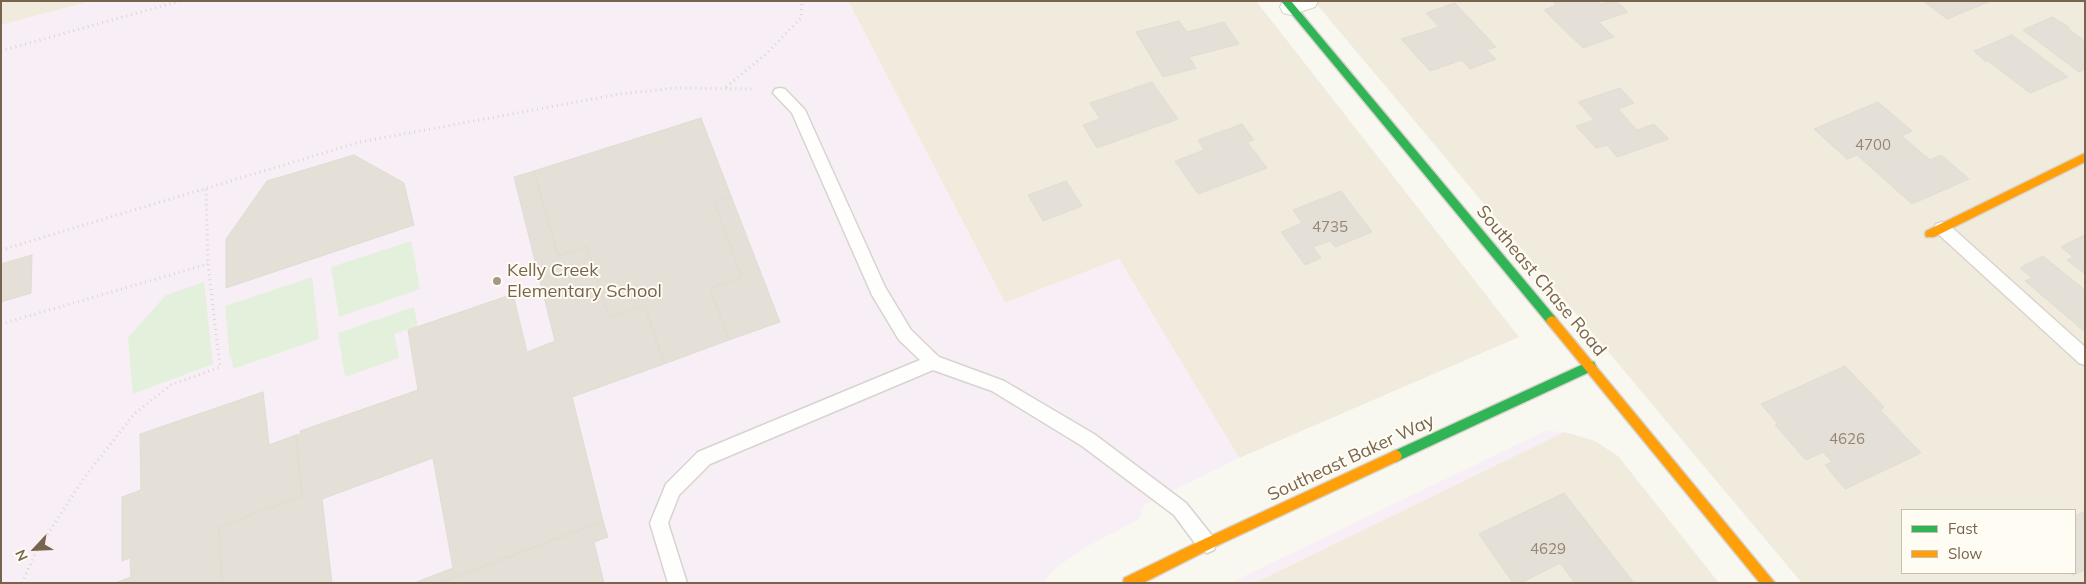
<!DOCTYPE html>
<html>
<head>
<meta charset="utf-8">
<style>
  body { margin:0 }
  #map { position:relative; width:2086px; height:584px; overflow:hidden; background:#f8f7f0; font-family:Mulish,sans-serif }
  canvas { display:block }
  .frame { position:absolute; inset:0; border:2px solid #78644e; pointer-events:none }
  .legend { position:absolute; left:1901px; top:509px; width:175px; height:65px; box-sizing:border-box; background:#fffcf3; border:1px solid #c9bfb1; margin:0; padding:6px 9px; list-style:none; font-size:15px; color:#78644e }
  .legend li { display:flex; align-items:center; gap:10px; height:25px }
  .legend b { width:25px; border:1px solid #c9bfb1 }
  .north { position:absolute; left:10px; top:524px; width:50px; height:50px; -webkit-text-stroke:4px #fffcf3; paint-order:stroke; rotate:245deg; font-size:14px; font-weight:700; line-height:20px; text-align:center; color:#78644e }
  .north::after { content:''; display:block; margin:auto; width:18px; height:22px; background:#78644e; clip-path:polygon(50% 0,100% 100%,50% 72%,0 100%) }
</style>
</head>
<body>
<div id="map">
<canvas width="2086" height="584"></canvas>
<div class="frame"></div>
<ul class="legend">
<li><b style="height:6px;background:#30b455"></b>Fast</li>
<li><b style="height:6px;background:#ff9f0a"></b>Slow</li>
</ul>
<div class="north">N</div>
</div>
<script>
const ctx = document.querySelector('canvas').getContext('2d');
ctx.lineJoin = 'round';
function fillPath(path, color) { ctx.fillStyle = color; ctx.fill(path, 'evenodd'); }
const shape = rows => new Path2D(rows.map(r => 'M' + r).join(''));
function stroke(path, color, width, dash) { ctx.strokeStyle = color; ctx.lineWidth = width; ctx.lineCap = dash ? 'butt' : 'round'; ctx.setLineDash(dash || []); ctx.stroke(path); }
function drawText(font, color, halo, rows, align = 'center') {
  ctx.font = font + ' Mulish,sans-serif'; ctx.lineWidth = 4; ctx.setLineDash([]); ctx.textBaseline = 'middle'; ctx.strokeStyle = halo; ctx.fillStyle = color; for (const [text, x, y, turn = 0] of rows) {
    ctx.save(); ctx.translate(x, y); ctx.rotate((+turn || 0) * Math.PI / 180); ctx.textAlign = isNaN(turn) ? turn : align; if (halo) ctx.strokeText(text, 0, 0); ctx.fillText(text, 0, 0); ctx.restore();
  }
}
const residential = shape([
  [1,1,92,1,1,25],
  [848,1,1256,1,1519,337,1239,458,1119,259,1005,303],
  [1314,1,2085,1,2085,583,1802,583],
  [1902,510,2075,510,2075,573,1902,573],
  [1564,432,1595,441,1618,456,1719,583,1254,583]
]);
const education = shape([
  [92,1,848,1,1005,303,1119,259,1239,458,1144,505,1139,519,1088,546,1057,567,1042,583,1,583,1,25],
  [1545,431,1564,432,1254,583,1230,583]
]);
const green = shape([
  [411,241,420,289,339,317,331,267],
  [312,277,319,339,233,369,232,359,230,359,225,306],
  [204,282,213,364,133,394,128,338,166,295],
  [414,307,418,326,394,334,399,358,345,377,338,333]
]);
const building = shape([
  [1552,1,1598,1,1600,4,1616,1,1628,12,1599,22,1614,37,1583,48,1544,10,1556,5,1552,1],
  [1923,1,1991,1,1947,19,1923,1],
  [1455,3,1496,47,1487,50,1496,59,1470,69,1462,60,1430,71,1401,39,1439,27,1426,13,1455,3],
  [2052,17,2069,27,2067,28,2085,41,2085,69,2079,72,2023,30,2052,17],
  [1179,21,1187,32,1224,22,1239,44,1189,57,1196,68,1163,77,1136,32,1179,21],
  [2012,35,2068,77,2030,93,1988,61,1986,62,1974,51,2012,35],
  [1152,82,1178,119,1097,148,1083,125,1100,119,1090,103,1152,82],
  [1620,88,1634,103,1618,109,1637,130,1654,124,1669,139,1617,157,1607,145,1596,148,1576,126,1594,120,1578,102,1620,88],
  [1878,102,1912,131,1902,136,1930,160,1941,155,1969,179,1912,204,1857,155,1847,159,1814,129,1878,102],
  [701,118,731,196,714,202,742,277,710,288,729,340,664,364,645,306,609,318,587,246,558,256,534,171,701,118],
  [1242,124,1254,140,1247,142,1267,168,1198,194,1175,161,1204,150,1198,140,1242,124],
  [354,155,404,183,414,225,226,288,226,239,267,181,354,155],
  [534,171,558,256,587,246,609,318,645,306,664,364,572,397,603,521,440,583,414,583,453,568,433,458,322,499,332,583,222,583,219,527,302,496,296,435,301,434,300,431,418,390,408,330,513,294,527,352,555,341,514,177,534,171],
  [1066,181,1082,206,1043,221,1028,195,1066,181],
  [1341,191,1372,232,1335,247,1330,241,1313,247,1321,258,1305,265,1281,232,1302,223,1293,210,1341,191],
  [731,196,780,322,729,340,710,288,742,277,714,202,731,196],
  [2084,235,2085,235,2085,274,2067,260,2073,257,2061,247,2084,235],
  [32,255,31,293,1,302,1,264,32,255],
  [2043,256,2085,290,2085,332,2025,281,2032,278,2020,268,2043,256],
  [1845,366,1884,407,1880,410,1921,453,1845,489,1825,465,1832,462,1823,452,1806,460,1775,425,1778,424,1761,404,1845,366],
  [263,392,269,445,296,435,302,496,219,527,222,583,115,583,131,577,130,558,122,561,122,497,141,490,140,434,263,392],
  [1564,493,1634,583,1575,583,1560,563,1521,583,1513,583,1479,534,1564,493],
  [2085,511,2085,570,2073,575,2070,573,2075,573,2075,516,2085,511],
  [603,521,608,537,594,542,604,583,440,583,603,521]
]);
const path = shape([
  [1,51,180,1],
  [726,87,766,54,801,18,802,1],
  [1,250,360,142,620,94,676,88,755,89],
  [1,324,208,264],
  [22,583,36,552,84,478,134,414,171,385,220,367,208,264,206,189]
]);
const lane = shape([
  [780,88,785,89,805,110,885,287,911,330,939,357,1004,381,1094,434,1186,503,1214,538,1216,544,1214,550,1207,553,1200,550,1174,515,1082,446,992,391,933,370,710,464,679,495,668,523,687,583,668,583,650,523,666,484,698,452,920,360,899,340,872,295,792,113,773,93,775,89,780,88],
  [1942,222,1948,224,2085,347,2085,365,2079,363,1936,232,1934,228,1936,224,1942,222]
]);
const street = shape([
  [1283,1,1318,1,1315,7,1291,15,1283,13,1280,7,1283,1]
]);
const fast = shape([
  [1281,1,1291,1,1556,318,1558,321,1556,324,1552,326,1548,324,1281,1],
  [1590,361,1594,362,1596,366,1594,370,1400,460,1396,462,1392,460,1390,456,1392,452,1590,361]
]);
const slow = shape([
  [2085,153,2085,162,1934,237,1926,237,1925,234,1926,231,2085,153],
  [1552,316,1556,318,1775,583,1760,583,1548,324,1546,321,1548,318,1552,316],
  [1396,450,1400,452,1402,456,1400,460,1212,548,1143,583,1123,583,1124,578,1202,540,1396,450]
]);
const markers = [
  [497,281,5,"#a59787"]
];
const numberNames = [
  ["4700",1873,145],
  ["4735",1330,227],
  ["4626",1847,439],
  ["4629",1548,549]
];
const poiNames = [
  ["Kelly Creek",507,271],
  ["Elementary School",507,292]
];
const streetNames = [
  ["Southeast Chase Road",1541,281,50],
  ["Southeast Baker Way",1351,458,-25]
];
fillPath(residential, '#f1ebde');
fillPath(education, '#f7eff5');
fillPath(green, '#e3f0db');
fillPath(building, '#e5e0d7');
stroke(building, '#e2dcd2', 1);
stroke(lane, '#d8d4cd', 3);
stroke(street, '#d8d4cd', 2);
stroke(fast, '#d7d3ca', 3);
stroke(slow, '#d7d3ca', 3);
stroke(path, '#dad6d0', 3, [1, 4]);
fillPath(lane, '#fefefd');
fillPath(street, '#fefefd');
fillPath(fast, '#30b455');
fillPath(slow, '#ff9f0a');
for (const [x, y, r, color] of markers) { const dot = new Path2D(); dot.arc(x, y, r, 0, 2 * Math.PI); ctx.fillStyle = color; ctx.fill(dot); stroke(dot, '#fffcf3', 2); }
drawText('15px', '#958572', null, numberNames);
drawText('18px', '#78644e', '#fffcf3', poiNames, 'left');
drawText('18px', '#78644e', '#fffcf3', streetNames);
</script>
</body>
</html>
